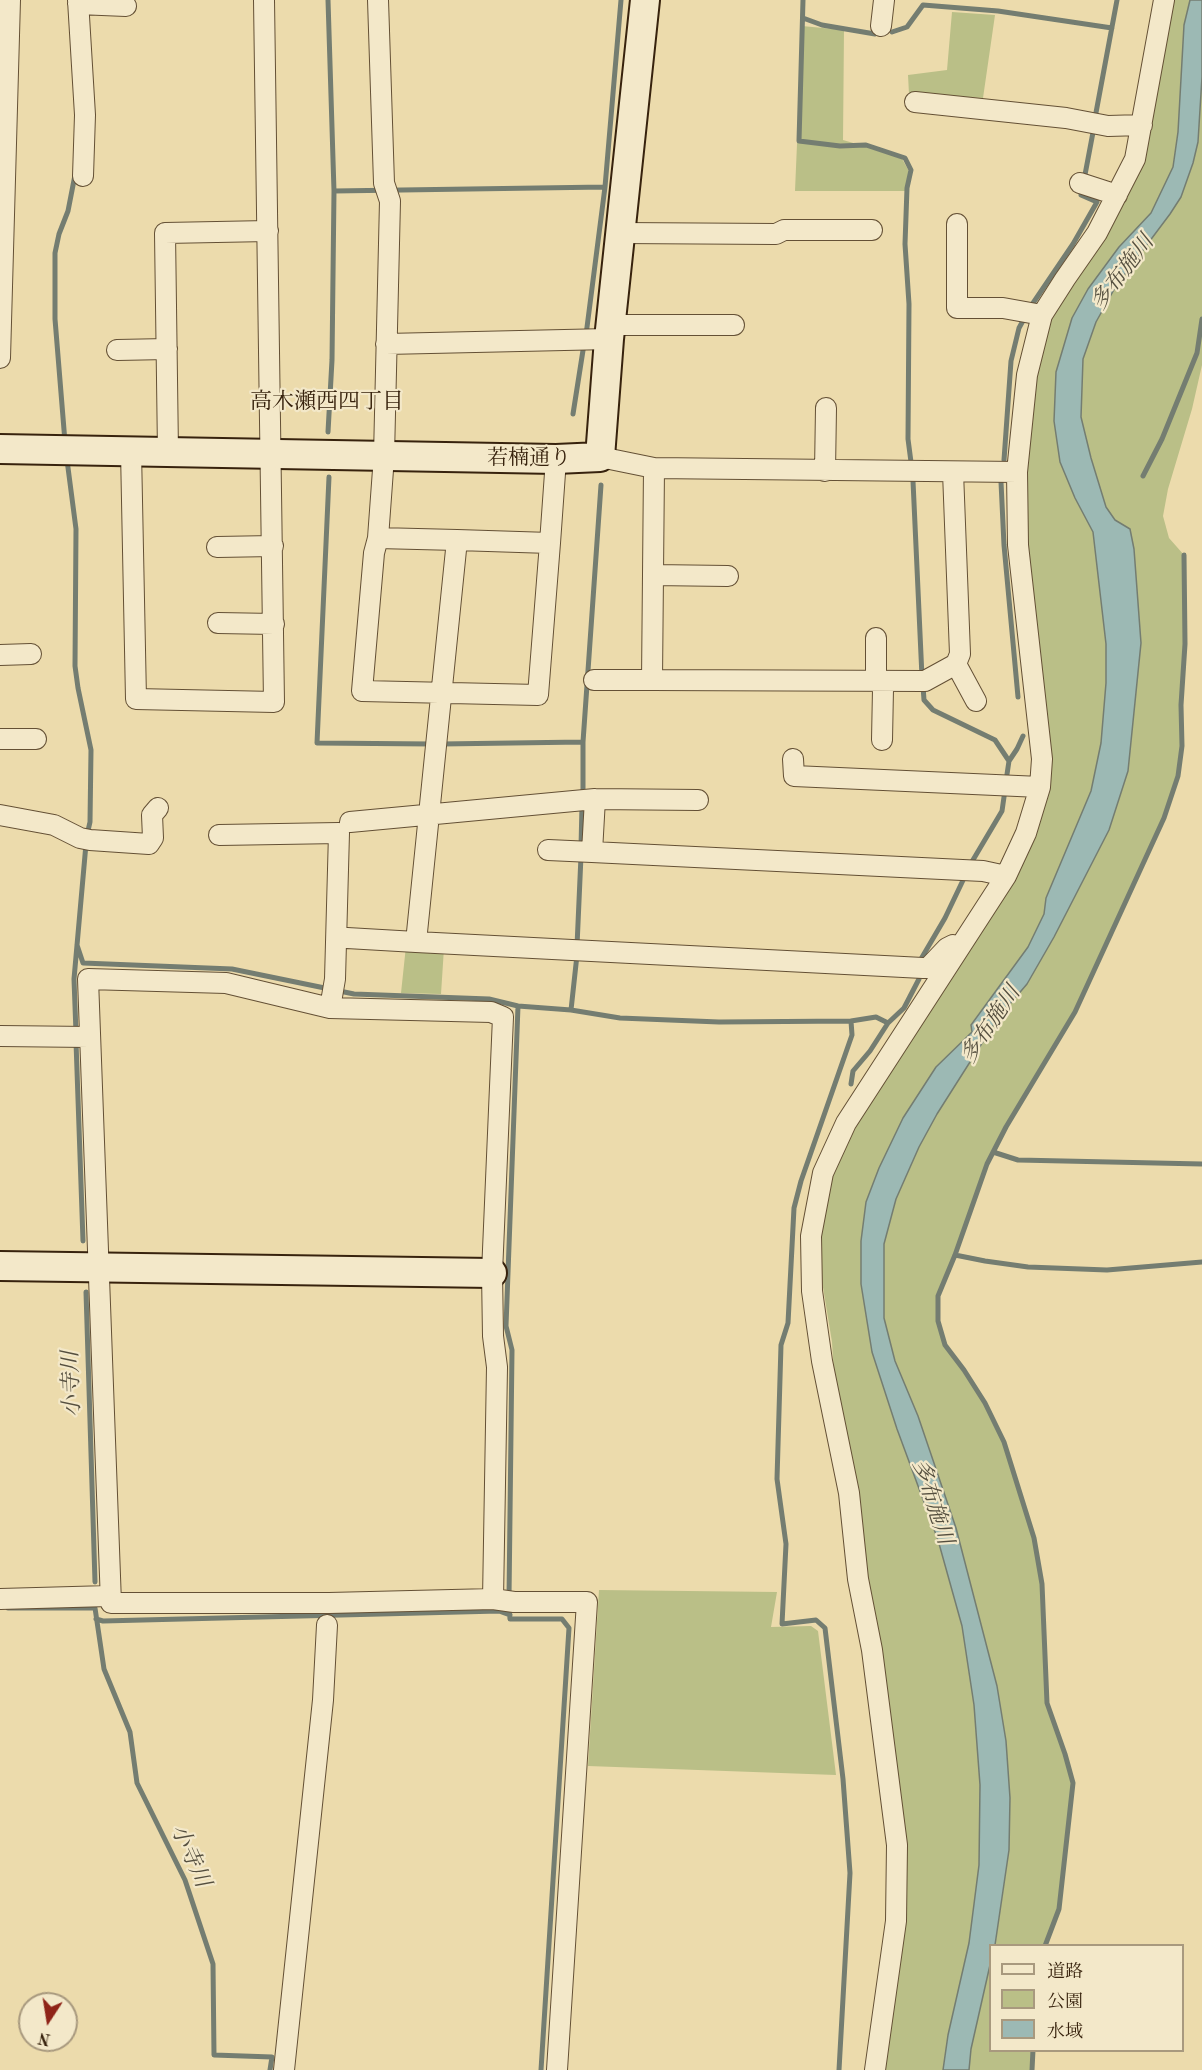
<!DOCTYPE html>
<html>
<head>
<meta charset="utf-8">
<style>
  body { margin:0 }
  #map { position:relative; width:1202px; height:2070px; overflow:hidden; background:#ecdbac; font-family:"Old Standard TT","Noto Serif JP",serif }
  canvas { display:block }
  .legend { position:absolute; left:989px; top:1944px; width:195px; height:108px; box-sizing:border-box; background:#f3e8c9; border:2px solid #a8997e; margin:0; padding:8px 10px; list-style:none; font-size:18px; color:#37220d }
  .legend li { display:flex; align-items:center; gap:12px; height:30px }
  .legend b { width:30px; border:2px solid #a8997e }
  .north { position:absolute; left:18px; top:1992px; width:60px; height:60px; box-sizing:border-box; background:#f3e8c9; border:2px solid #a8997e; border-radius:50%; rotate:192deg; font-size:16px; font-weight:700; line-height:24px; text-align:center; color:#37220d }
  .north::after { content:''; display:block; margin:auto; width:21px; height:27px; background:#8f2418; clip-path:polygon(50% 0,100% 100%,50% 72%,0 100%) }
</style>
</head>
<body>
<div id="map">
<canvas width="1202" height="2070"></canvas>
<ul class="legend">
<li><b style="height:8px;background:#f3e8c9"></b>道路</li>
<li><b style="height:16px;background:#babf87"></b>公園</li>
<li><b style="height:16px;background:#9cb9b4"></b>水域</li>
</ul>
<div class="north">N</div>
</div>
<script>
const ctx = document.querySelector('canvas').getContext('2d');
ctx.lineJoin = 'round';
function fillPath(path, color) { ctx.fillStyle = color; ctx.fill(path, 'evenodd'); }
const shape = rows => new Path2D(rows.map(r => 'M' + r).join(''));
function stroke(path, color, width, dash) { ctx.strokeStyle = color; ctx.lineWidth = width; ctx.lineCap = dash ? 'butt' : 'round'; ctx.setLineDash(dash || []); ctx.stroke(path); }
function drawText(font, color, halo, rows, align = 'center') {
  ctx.font = font + ' "Old Standard TT","Noto Serif JP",serif'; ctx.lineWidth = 4.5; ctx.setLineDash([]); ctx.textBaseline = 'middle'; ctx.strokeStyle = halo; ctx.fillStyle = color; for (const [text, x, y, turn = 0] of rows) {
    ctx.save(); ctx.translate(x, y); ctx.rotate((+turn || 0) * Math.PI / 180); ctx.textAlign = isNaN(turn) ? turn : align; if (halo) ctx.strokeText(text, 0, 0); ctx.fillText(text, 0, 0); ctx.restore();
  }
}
const green = shape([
  [1170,0,1190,0,1184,25,1178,132,1173,167,1151,213,1119,247,1088,289,1072,318,1056,372,1060,461,1075,498,1093,532,1106,644,1106,683,1101,743,1091,791,1046,898,1044,914,1028,947,971,1024,972,1032,936,1067,903,1118,879,1168,866,1202,861,1241,861,1284,872,1352,897,1429,938,1540,962,1626,974,1705,980,1785,979,1865,969,1943,948,2035,943,2070,877,2070,898,1923,880,1652,835,1389,832,1342,819,1263,819,1239,833,1170,843,1141,1037,819,1026,543,1026,428,1048,317,1103,235],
  [952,12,995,15,983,98,909,94,908,75,947,70],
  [802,26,844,30,843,140,901,157,910,173,907,191,795,191],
  [1202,77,1202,365,1192,409,1168,489,1163,516,1169,538,1184,555,1185,644,1181,705,1182,746,1178,776,1164,818,1075,1012,1006,1127,987,1164,955,1255,938,1296,938,1321,945,1345,964,1370,985,1403,1004,1442,1034,1538,1042,1584,1047,1702,1065,1754,1073,1783,1059,1909,1045,1945,995,1946,1009,1850,1010,1798,1006,1741,997,1686,956,1528,918,1416,895,1361,884,1318,884,1244,896,1199,919,1147,937,1114,963,1073,998,1018,1027,984,1054,937,1109,830,1128,771,1141,643,1134,549,1130,530,1115,520,1106,507,1091,458,1081,417,1083,359,1096,322,1116,286,1170,214,1181,197,1193,163,1198,142],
  [406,946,444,948,441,994,401,993],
  [599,1590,777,1592,771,1627,811,1626,818,1631,836,1775,588,1766],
  [990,1965,990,2050,1033,2051,1032,2070,969,2070,971,2049]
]);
const water = shape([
  [1190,0,1202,0,1202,77,1198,142,1193,163,1181,197,1170,214,1116,286,1096,322,1083,359,1081,417,1091,458,1106,507,1115,520,1130,529,1134,549,1141,643,1128,771,1109,830,1054,937,1027,984,998,1018,963,1073,937,1114,919,1147,896,1199,884,1244,884,1318,895,1361,918,1416,956,1528,997,1686,1006,1741,1010,1798,1009,1850,995,1945,990,1946,990,1965,971,2049,969,2070,943,2070,948,2035,969,1943,979,1865,980,1785,974,1705,962,1626,938,1540,897,1429,872,1352,861,1284,861,1241,866,1202,879,1168,903,1118,936,1067,972,1032,971,1025,1028,947,1044,914,1046,898,1091,791,1101,743,1106,683,1106,644,1093,532,1075,498,1060,462,1054,421,1056,372,1072,318,1088,289,1119,247,1151,213,1173,167,1178,132,1184,25,1190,0]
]);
const stream = shape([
  [803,0,799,141,840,146,866,145,905,158,911,170,907,188,905,244,909,304,908,439,911,462],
  [803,18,822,25,875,34],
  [892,32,907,27,923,5,998,11,1112,28],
  [1095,118,1117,0],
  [1084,180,1094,127],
  [334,191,605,187],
  [1029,309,1073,244,1097,202,1081,195,1082,189],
  [586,335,605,187,621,0],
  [573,414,584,344],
  [328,432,332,360,334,191,328,0],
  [65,442,55,319,55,253,59,234,68,211,75,175],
  [67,460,76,529,75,666,78,688,91,750,90,822,87,835],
  [1004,460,1011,361,1019,328,1025,317],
  [1143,476,1162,439,1197,353,1202,319],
  [329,477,317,743,432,744],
  [913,481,922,677],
  [1001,482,1004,545,1018,697],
  [923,686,924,700,933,710,995,740,1009,761],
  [441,744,583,742],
  [1006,781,1009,761,1017,749,1023,736],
  [583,796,583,742,601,485],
  [581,847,582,805],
  [970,865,1002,811,1005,790],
  [77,945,83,963,232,969,354,994,489,999,518,1006,571,1010,620,1018,719,1022,851,1021,852,1035,801,1181,794,1208,788,1323,781,1345,777,1479,786,1544,782,1624,816,1620,825,1628,843,1779,850,1873,839,2070],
  [577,946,581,856],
  [571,1010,577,955],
  [851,1021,876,1017,888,1023],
  [76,1033,74,979,86,844],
  [76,1042,83,1241],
  [851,1084,853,1071,870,1051,888,1023,904,1008,919,979,921,959,945,918,966,874],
  [993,1152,1018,1160,1202,1164],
  [955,1255,985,1261,1028,1267,1107,1270,1202,1262],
  [86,1292,95,1582],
  [509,1597,512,1350,506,1326,518,1006],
  [509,1607,510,1619,562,1619,569,1628,541,2070],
  [8,1608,95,1608,104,1669,130,1732,137,1783,185,1880,213,1964,214,2055,272,2057,270,2070],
  [96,1619,103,1621,499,1611,510,1615],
  [1045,1946,1059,1909,1073,1783,1065,1754,1047,1703,1042,1584,1034,1538,1004,1442,985,1403,964,1370,945,1345,938,1321,938,1296,955,1255,987,1164,1006,1127,1075,1012,1164,818,1178,776,1182,746,1181,705,1185,644,1184,555],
  [1032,2070,1033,2050]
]);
const street = shape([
  [78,0,85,115,83,176],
  [378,0,384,183,390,201,384,456,378,538,457,540,416,942,923,968,928,968,947,948,953,945],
  [78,4,126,6],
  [881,26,884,0],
  [915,102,1066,118,1108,126,1142,125],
  [1080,183,1117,195],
  [957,224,957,308,1003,308,1042,315],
  [620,233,776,234,784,230,872,230],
  [610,325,734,325],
  [386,344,609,339],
  [117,350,167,349],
  [0,358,10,0],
  [131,451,136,699,274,702,264,0],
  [168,452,165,233,268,231],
  [600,457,654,468,1017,472],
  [654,468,652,680,925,681,956,664,960,654,953,472],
  [825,471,826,408],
  [378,538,374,553,362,691,538,695,550,543],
  [457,540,550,543,556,459],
  [217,547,273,546],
  [653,575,728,576],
  [218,623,274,624],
  [876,638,876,674,883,689,882,740],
  [0,655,31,654],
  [956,664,976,701],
  [594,680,652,680],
  [0,739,36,739],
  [793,759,794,776,1040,787],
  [595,799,698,800],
  [0,815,54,825,80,838,90,840,149,844,153,838,152,815,158,808],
  [350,822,595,799,592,852,983,871,1006,876],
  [219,835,339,833,335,979,330,1008],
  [548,850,592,852],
  [347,938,416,942],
  [0,1036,89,1037],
  [0,1599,109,1596],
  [493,1599,497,1367,493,1336,492,1273,503,1017,491,1012,330,1008,226,983,88,979,111,1603,329,1603,493,1599,514,1602,587,1602,557,2070],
  [284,2070,323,1700,327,1625],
  [875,2070,896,1921,897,1845,872,1650,858,1579,849,1493,822,1361,812,1291,811,1236,823,1173,846,1123,1006,876,1026,833,1040,787,1042,759,1018,545,1017,472,1027,375,1042,315,1065,279,1097,233,1135,159,1164,0]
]);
const secondary = shape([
  [0,449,556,459,600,457,609,339,645,0],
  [0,1266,492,1273]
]);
const streetNames = [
  ["若楠通り",529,458]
];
const waterNames = [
  ["多布施川",1123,273,-53],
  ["多布施川",991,1025,-56],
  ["小寺川",72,1384,-92],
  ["多布施川",932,1502,72],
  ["小寺川",190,1856,66]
];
const neighbourhoodNames = [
  ["高木瀬西四丁目",327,402]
];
fillPath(green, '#babf87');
fillPath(water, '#9cb9b4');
stroke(water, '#747d71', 1.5);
stroke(stream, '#747d71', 5);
stroke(street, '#645035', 22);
stroke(secondary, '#37220d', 32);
stroke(street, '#f3e8c9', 20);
stroke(secondary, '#f3e8c9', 28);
drawText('21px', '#37220d', '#f3e8c9', streetNames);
drawText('italic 22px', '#554f3f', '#f3e8c9', waterNames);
drawText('22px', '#37220d', '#f3e8c9', neighbourhoodNames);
</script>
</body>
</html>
